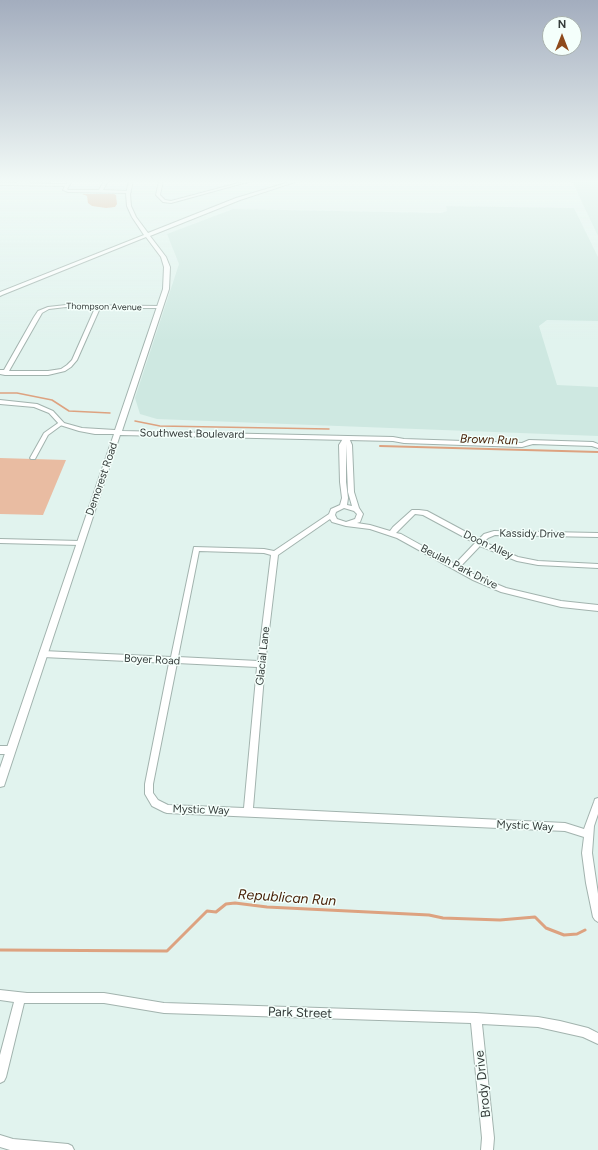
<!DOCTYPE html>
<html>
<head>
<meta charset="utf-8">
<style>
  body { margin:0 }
  #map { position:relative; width:598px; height:1150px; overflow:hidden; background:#e1f3ee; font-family:Figtree,sans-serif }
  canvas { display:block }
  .north { position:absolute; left:542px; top:16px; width:40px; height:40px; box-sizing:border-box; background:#f4fffb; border:1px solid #a8b1ae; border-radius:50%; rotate:0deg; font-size:11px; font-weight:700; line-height:16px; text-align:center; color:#353c3a }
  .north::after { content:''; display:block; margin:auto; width:14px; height:18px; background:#8e4a1c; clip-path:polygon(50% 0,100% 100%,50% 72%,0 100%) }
</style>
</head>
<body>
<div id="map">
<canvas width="598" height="1150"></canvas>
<div class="north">N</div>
</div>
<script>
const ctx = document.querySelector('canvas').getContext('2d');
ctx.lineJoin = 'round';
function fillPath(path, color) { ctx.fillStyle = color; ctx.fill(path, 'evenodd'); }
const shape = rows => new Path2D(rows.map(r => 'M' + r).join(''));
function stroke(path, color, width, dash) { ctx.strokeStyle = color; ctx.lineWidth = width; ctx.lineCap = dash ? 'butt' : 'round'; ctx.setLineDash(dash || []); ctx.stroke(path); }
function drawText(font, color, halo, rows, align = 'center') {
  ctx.font = font + ' Figtree,sans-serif'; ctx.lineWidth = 3; ctx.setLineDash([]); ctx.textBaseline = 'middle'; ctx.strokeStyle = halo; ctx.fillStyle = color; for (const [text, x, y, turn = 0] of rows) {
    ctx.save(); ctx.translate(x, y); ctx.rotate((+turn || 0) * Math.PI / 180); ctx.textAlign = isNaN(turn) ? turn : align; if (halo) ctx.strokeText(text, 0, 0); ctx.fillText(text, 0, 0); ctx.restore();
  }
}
const built = shape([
  [572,181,598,181,598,236],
  [446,206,574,208,598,257,598,321,547,320,539,326,557,385,598,387,598,436,157,419,140,414,135,398,179,264,167,234,233,209,441,213,447,211]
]);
const green = shape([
  [0,458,66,460,43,515,0,514]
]);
const water = shape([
  [82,194,114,194,116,195,117,204,115,207,106,208,92,206,88,203,87,196]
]);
const streamFar2 = shape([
  [0,393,17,393,52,400,69,411,110,413],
  [135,421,160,426,329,429]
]);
const streamFar1 = shape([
  [380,446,598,452]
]);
const stream = shape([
  [0,950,167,951,207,911,216,912,226,904,235,903,267,907,429,915,443,918,500,920,535,917,546,928,564,935,577,934,585,930]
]);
const minor = shape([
  [68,181,72,181,67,189,68,190,99,190,104,181,108,181,103,190,129,191,131,192,129,193,68,192,63,190,65,186,0,185,0,183,67,184,68,181],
  [159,181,163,181,160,195,165,200,171,201,246,181,251,181,171,203,163,202,156,195,159,181],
  [66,305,160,306,162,307,160,308,100,308,77,360,71,367,65,371,48,375,5,375,0,374,0,370,4,370,34,317,38,311,48,307,66,305],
  [66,307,95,308,72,360,67,365,61,369,48,371,9,371,42,313,49,309,66,307],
  [61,421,64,423,63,424,48,435,35,459,31,459,30,458,44,433,61,421],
  [346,436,349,438,352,445,354,492,359,508,363,514,360,522,357,523,370,525,390,531,393,527,412,510,419,510,427,511,479,539,484,534,494,531,598,533,598,537,495,535,488,538,484,542,518,557,538,561,598,564,598,568,538,565,517,561,480,546,460,567,477,576,506,588,561,601,598,605,598,611,561,607,501,592,473,580,397,538,370,529,346,526,332,522,330,519,278,555,265,664,253,808,565,823,584,829,594,802,595,799,598,798,598,814,594,826,592,853,598,894,598,922,595,920,593,917,586,883,582,853,584,837,565,831,167,813,164,812,152,806,145,794,145,784,169,663,43,657,40,656,39,654,40,652,43,651,171,657,194,547,264,549,274,551,329,514,331,509,340,505,342,498,340,482,339,445,344,437,346,436],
  [346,444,348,492,352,506,347,505,348,498,346,482,346,444],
  [344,508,354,511,357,514,355,519,346,522,337,519,335,515,336,512,344,508],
  [415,514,423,515,475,543,455,564,401,534,396,533,415,514],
  [199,551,264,553,271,555,258,661,178,657,199,551],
  [177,663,257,667,244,808,168,805,158,800,153,793,153,784,177,663],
  [0,539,80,541,83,543,80,545,0,543,0,539],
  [0,746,11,746,14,747,15,750,14,753,11,754,0,754,0,746],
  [0,990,27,993,104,993,164,1003,476,1013,538,1017,560,1021,588,1028,598,1033,598,1044,583,1037,538,1027,482,1024,494,1138,493,1150,481,1150,482,1138,471,1023,164,1013,104,1003,24,1003,6,1077,4,1081,0,1083,0,1055,14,1002,0,1000,0,990],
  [0,1135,13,1139,68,1144,72,1146,74,1150,10,1150,0,1147,0,1135]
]);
const tertiary = shape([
  [129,181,133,181,130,194,131,206,136,217,148,233,236,198,293,181,298,181,240,200,150,236,166,257,170,267,169,289,122,431,393,437,404,439,522,443,529,440,593,442,598,444,598,448,592,446,533,444,522,447,404,443,393,441,120,435,5,783,4,786,0,787,0,768,114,434,95,434,79,431,60,425,49,413,34,407,0,404,0,400,37,404,53,411,64,423,82,428,115,430,163,289,164,267,161,257,146,237,2,295,0,296,0,292,144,235,132,217,127,206,126,194,129,181]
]);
const farStreetnames = [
  ["Thompson Avenue",104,307,1]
];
const streetNames = [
  ["Southwest Boulevard",192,434,1],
  ["Demorest Road",102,479,-71],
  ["Kassidy Drive",532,534,1],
  ["Doon Alley",488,545,25],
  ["Beulah Park Drive",459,567,27],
  ["Glacial Lane",263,656,-84],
  ["Boyer Road",152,660,3],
  ["Mystic Way",201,810,2],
  ["Mystic Way",525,826,3]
];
const waterNames = [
  ["Brown Run",489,440,2]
];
const nearStreetnames = [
  ["Park Street",300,1013,2],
  ["Brody Drive",483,1084,-96]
];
const nearWaternames = [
  ["Republican Run",287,898,4]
];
fillPath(built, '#cee8e1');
fillPath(green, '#e9bca2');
fillPath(water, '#dda280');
stroke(streamFar2, '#dda280', 1.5);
stroke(streamFar1, '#dda280', 2);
stroke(stream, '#dda280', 3);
stroke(minor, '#a2b3ae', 2);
stroke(tertiary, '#a2b3ae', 2);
fillPath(minor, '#fff');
fillPath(tertiary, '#fff');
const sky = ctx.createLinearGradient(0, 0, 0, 342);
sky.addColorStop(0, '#a3adbe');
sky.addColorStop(0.53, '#f2faf7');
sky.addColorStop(1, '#f2faf700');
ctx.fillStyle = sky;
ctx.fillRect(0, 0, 598, 342);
drawText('9px', '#353c3a', '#f4fffb', farStreetnames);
drawText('11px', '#353c3a', '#f4fffb', streetNames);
drawText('italic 12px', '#482208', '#f4fffb', waterNames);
drawText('13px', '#353c3a', '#f4fffb', nearStreetnames);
drawText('italic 14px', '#482208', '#f4fffb', nearWaternames);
</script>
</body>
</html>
